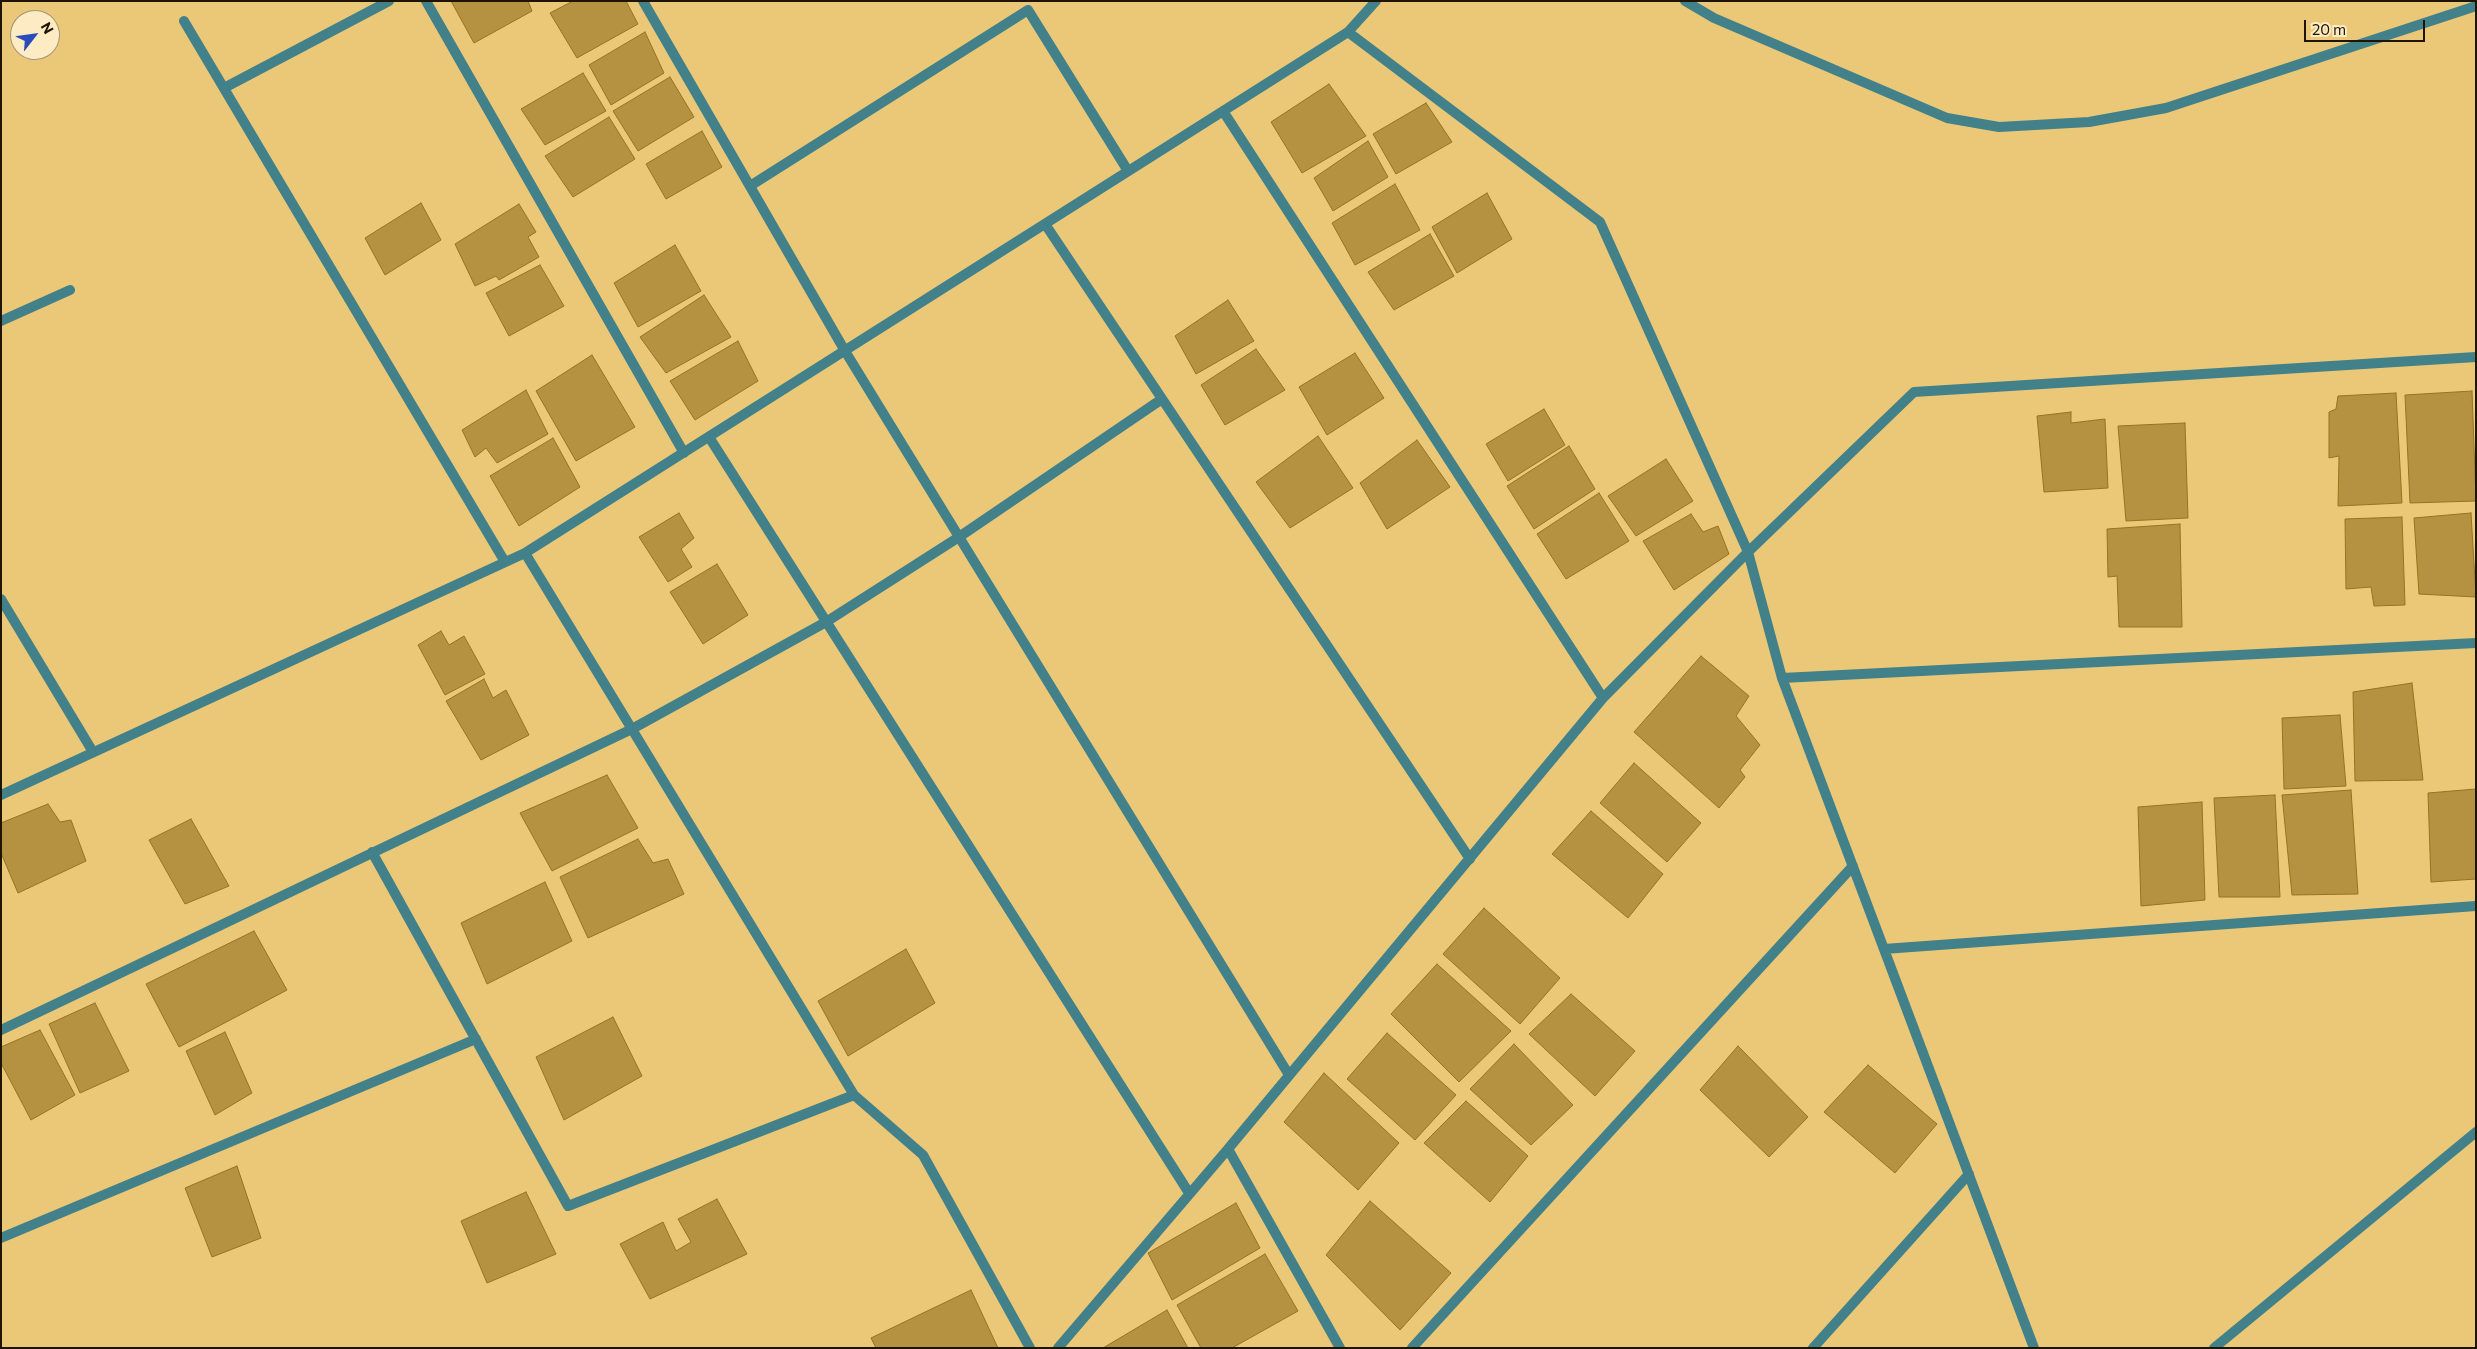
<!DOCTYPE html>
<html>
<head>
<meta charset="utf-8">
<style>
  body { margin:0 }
  #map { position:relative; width:2477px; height:1349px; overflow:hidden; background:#ebc877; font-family:Commissioner,sans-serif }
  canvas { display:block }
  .frame { position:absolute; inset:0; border:2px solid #1e1400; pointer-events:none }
  .north { position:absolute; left:10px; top:10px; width:50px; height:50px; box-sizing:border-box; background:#fdebc4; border:1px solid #a49576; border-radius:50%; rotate:60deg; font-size:14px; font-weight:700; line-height:20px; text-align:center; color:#1e1400 }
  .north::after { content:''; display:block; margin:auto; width:18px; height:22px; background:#2a4cbb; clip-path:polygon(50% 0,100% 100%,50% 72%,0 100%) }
  .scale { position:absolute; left:2304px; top:20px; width:121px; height:22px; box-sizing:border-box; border:2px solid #1e1400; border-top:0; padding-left:6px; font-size:15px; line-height:18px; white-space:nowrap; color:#1e1400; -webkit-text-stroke:4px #fdebc4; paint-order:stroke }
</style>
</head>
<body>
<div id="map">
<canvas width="2477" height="1349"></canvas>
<div class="frame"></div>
<div class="north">N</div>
<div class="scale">20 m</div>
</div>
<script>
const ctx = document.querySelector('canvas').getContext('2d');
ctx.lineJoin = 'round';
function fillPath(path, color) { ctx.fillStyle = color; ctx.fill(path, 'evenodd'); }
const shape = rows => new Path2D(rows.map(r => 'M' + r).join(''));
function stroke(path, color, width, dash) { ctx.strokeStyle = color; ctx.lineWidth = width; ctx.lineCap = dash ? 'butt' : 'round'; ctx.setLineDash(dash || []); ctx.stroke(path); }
const building = shape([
  [451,1,528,1,532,11,474,43,451,1],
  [573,1,626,1,638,24,577,58,550,13,573,1],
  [645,32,664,73,611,105,589,65,645,32],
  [583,73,606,111,545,145,521,109,583,73],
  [670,77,694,117,638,151,613,111,670,77],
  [1329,84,1366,136,1302,173,1271,122,1329,84],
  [1426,103,1452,142,1396,174,1373,134,1426,103],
  [609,117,635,159,573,197,545,156,609,117],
  [702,131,722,167,666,199,646,164,702,131],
  [1368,141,1388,177,1333,211,1314,178,1368,141],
  [1395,184,1420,230,1355,265,1332,223,1395,184],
  [1487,193,1512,239,1457,273,1432,227,1487,193],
  [421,203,441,240,385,275,365,238,421,203],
  [519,204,536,232,528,237,539,257,499,280,496,276,475,286,455,244,519,204],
  [1430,234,1454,276,1394,310,1368,272,1430,234],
  [675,245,701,291,638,327,614,283,675,245],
  [540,265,564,306,509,336,486,293,540,265],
  [704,295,731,337,666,373,640,337,704,295],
  [1228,300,1254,341,1196,374,1175,336,1228,300],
  [738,341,758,381,695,420,670,381,738,341],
  [1256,349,1285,390,1225,425,1201,385,1256,349],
  [1355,353,1384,398,1327,435,1299,387,1355,353],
  [592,355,635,427,576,461,536,391,592,355],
  [526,390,548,434,497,463,486,448,475,457,462,430,526,390],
  [2472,391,2476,501,2410,503,2405,395,2472,391],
  [2396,393,2402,503,2338,506,2339,456,2329,458,2329,412,2336,409,2338,396,2396,393],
  [1544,409,1565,445,1508,481,1486,444,1544,409],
  [2071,412,2071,423,2105,419,2108,488,2044,492,2037,416,2071,412],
  [2185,423,2188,518,2126,521,2118,426,2185,423],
  [1318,436,1353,488,1290,528,1256,482,1318,436],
  [553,438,580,487,519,526,490,476,553,438],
  [1417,440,1450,487,1387,529,1360,483,1417,440],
  [1569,446,1595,489,1534,529,1507,486,1569,446],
  [1666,459,1693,501,1636,536,1608,496,1666,459],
  [1599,493,1629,541,1566,579,1537,534,1599,493],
  [679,513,694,538,681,549,692,567,668,582,639,537,679,513],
  [2471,513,2476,597,2419,594,2414,518,2471,513],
  [1691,514,1703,532,1718,526,1729,554,1674,590,1643,541,1691,514],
  [2402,517,2405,605,2374,606,2371,587,2346,589,2345,519,2402,517],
  [2180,524,2182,627,2119,627,2117,576,2108,577,2107,529,2180,524],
  [717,564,748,615,703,644,670,592,717,564],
  [441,631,449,645,464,636,485,674,445,695,418,645,441,631],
  [1701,656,1749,696,1736,716,1760,745,1740,770,1745,777,1719,808,1634,732,1701,656],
  [484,679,493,698,506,690,529,735,481,760,446,701,484,679],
  [2412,683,2423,780,2355,781,2353,692,2412,683],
  [2340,715,2346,786,2284,789,2282,718,2340,715],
  [1634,763,1701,823,1667,862,1600,803,1634,763],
  [607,775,638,828,552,871,520,813,607,775],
  [2476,789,2476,879,2431,882,2428,793,2476,789],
  [2351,790,2358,894,2292,895,2282,795,2351,790],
  [2275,795,2280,897,2219,897,2214,798,2275,795],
  [2202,802,2205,900,2141,906,2138,807,2202,802],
  [48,804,60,822,71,820,86,861,18,893,1,853,1,823,48,804],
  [1591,811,1663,874,1628,918,1552,854,1591,811],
  [191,819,229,886,185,904,149,840,191,819],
  [638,839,653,863,668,859,684,894,588,938,560,877,638,839],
  [545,882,572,941,487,984,461,923,545,882],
  [1484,908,1560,978,1520,1024,1443,954,1484,908],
  [254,931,287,990,179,1047,146,984,254,931],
  [906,949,935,1003,848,1056,818,1001,906,949],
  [1437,964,1511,1031,1459,1082,1391,1014,1437,964],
  [1571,994,1635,1051,1595,1096,1529,1034,1571,994],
  [95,1003,129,1071,80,1093,49,1024,95,1003],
  [613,1017,642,1076,564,1120,536,1057,613,1017],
  [40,1030,75,1095,31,1120,1,1063,1,1047,40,1030],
  [225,1032,252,1093,215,1115,186,1051,225,1032],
  [1387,1033,1456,1095,1415,1140,1347,1079,1387,1033],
  [1514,1044,1573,1105,1531,1145,1470,1089,1514,1044],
  [1738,1046,1808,1117,1769,1157,1700,1090,1738,1046],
  [1868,1065,1937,1124,1895,1173,1824,1112,1868,1065],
  [1324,1073,1399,1143,1358,1190,1284,1122,1324,1073],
  [1466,1101,1528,1156,1490,1202,1424,1143,1466,1101],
  [237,1166,261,1238,212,1257,185,1188,237,1166],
  [526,1192,556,1254,487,1283,461,1221,526,1192],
  [717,1199,747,1254,650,1299,620,1244,663,1222,676,1251,691,1242,678,1219,717,1199],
  [1370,1201,1451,1273,1400,1330,1326,1255,1370,1201],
  [1236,1203,1260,1248,1172,1300,1148,1253,1236,1203],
  [1265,1254,1298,1311,1232,1348,1201,1348,1177,1305,1265,1254],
  [971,1290,998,1348,876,1348,871,1338,971,1290],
  [1167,1310,1188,1348,1103,1348,1167,1310]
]);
const minor = shape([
  [426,1,684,453],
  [643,1,845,351,1289,1075],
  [184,21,505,562],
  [1348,32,1600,222,1748,552,1782,678,2034,1348],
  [224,88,389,1],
  [1223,111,1603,698],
  [750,186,1028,10,1128,171],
  [1045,224,1470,859],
  [1,321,70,290],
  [709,437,1189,1193],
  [525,553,854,1095,923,1155,1030,1348],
  [1,599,93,752],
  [1782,678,2476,643],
  [1,795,525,553,1348,32,1376,1],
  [372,852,568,1206,854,1095],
  [1884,949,2476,906],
  [1,1030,632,729,826,622,959,537,1162,399],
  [1,1238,476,1039],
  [1058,1348,1228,1149],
  [1340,1348,1228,1149,1603,698,1748,552,1914,392,2476,357],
  [1412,1348,1853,866],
  [1813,1348,1969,1174],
  [2214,1348,2476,1132]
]);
const tertiary = shape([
  [1685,1,1714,18,1947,118,1999,127,2089,122,2166,108,2476,6]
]);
fillPath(building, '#b49241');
stroke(building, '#95741d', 1);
stroke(minor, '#428189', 10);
stroke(tertiary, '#428189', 10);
</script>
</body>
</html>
